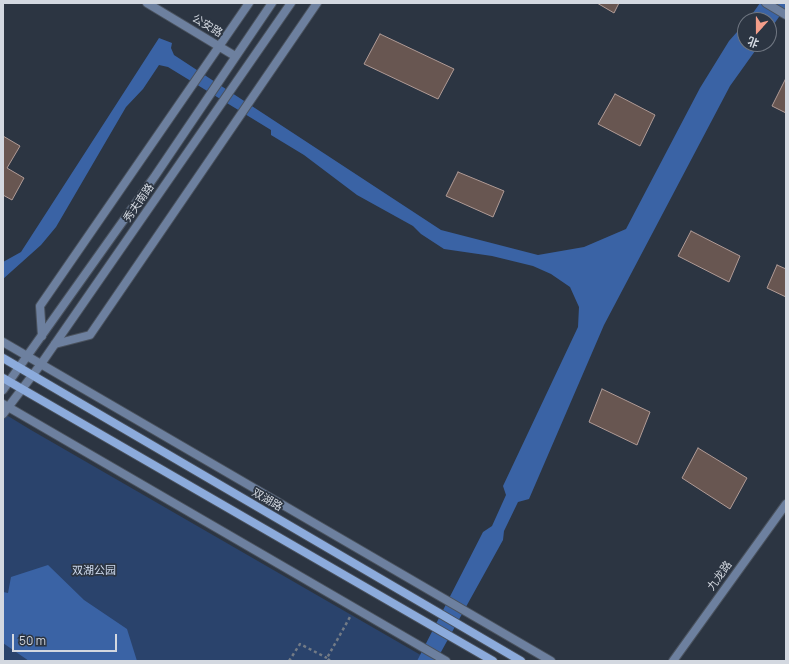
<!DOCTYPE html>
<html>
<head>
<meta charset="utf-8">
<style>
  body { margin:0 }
  #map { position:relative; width:789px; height:664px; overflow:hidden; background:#2c3542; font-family:Manrope,"Noto Sans SC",sans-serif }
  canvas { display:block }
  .frame { position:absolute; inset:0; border:4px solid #d3d8e0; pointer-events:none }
  .north { position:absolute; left:737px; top:12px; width:40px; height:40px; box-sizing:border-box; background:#2c3542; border:1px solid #6f7681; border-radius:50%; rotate:201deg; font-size:11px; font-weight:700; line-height:16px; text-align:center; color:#d3d8e0 }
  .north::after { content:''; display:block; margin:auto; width:14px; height:18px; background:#f49e8a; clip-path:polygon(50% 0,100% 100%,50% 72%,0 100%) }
  .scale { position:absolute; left:12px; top:634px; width:105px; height:18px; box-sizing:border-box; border:2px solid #d3d8e0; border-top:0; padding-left:5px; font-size:12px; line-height:14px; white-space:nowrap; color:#d3d8e0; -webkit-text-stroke:3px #2c3542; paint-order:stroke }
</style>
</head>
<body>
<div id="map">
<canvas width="789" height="664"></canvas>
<div class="frame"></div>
<div class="north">北</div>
<div class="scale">50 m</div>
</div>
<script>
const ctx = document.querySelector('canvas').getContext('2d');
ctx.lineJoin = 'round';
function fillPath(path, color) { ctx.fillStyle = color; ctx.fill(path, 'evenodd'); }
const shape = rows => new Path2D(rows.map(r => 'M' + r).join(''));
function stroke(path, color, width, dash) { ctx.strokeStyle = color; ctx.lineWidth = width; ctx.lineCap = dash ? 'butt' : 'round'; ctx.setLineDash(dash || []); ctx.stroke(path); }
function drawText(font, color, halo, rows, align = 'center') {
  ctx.font = font + ' Manrope,"Noto Sans SC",sans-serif'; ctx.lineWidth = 3.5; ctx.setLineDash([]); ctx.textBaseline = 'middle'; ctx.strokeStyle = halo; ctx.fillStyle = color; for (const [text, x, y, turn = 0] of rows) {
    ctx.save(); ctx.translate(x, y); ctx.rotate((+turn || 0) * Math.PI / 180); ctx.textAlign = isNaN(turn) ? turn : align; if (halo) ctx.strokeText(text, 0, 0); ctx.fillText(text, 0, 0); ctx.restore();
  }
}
const green = shape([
  [3,413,31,430,431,661,3,661]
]);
const water = shape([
  [760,3,786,3,786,7,769,31,769,20,748,20],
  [745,23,745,44,760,44,730,86,604,325,529,499,518,502,504,531,503,540,436,661,417,661,483,532,492,526,506,495,503,486,578,327,579,307,570,287,551,274,533,266,492,256,444,249,421,234,413,226,357,195,304,155,271,135,271,130,168,67,159,65,143,89,126,107,56,227,41,245,3,279,3,262,21,252,159,38,172,43,171,48,174,55,441,230,538,255,584,247,626,229,700,88,729,41],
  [48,565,84,600,127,629,137,661,29,661,3,643,3,592,8,593,11,577]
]);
const building = shape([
  [597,3,619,3,614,13,597,3],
  [380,34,454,69,438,99,364,64,380,34],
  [786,78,786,113,772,106,786,78],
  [615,94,655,115,640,146,598,124,615,94],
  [3,136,20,146,7,168,24,178,12,200,3,195,3,136],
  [458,172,504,191,493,217,446,196,458,172],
  [691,231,740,256,729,282,678,256,691,231],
  [777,265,786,269,786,297,767,288,777,265],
  [602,389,650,412,637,445,589,422,602,389],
  [698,448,747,478,730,509,682,478,698,448]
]);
const path = shape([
  [289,661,300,644,327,658],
  [330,661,327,658,350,617]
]);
const minor = shape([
  [147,3,235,56],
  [766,3,786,15],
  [42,336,40,306,249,3],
  [3,342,551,661],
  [55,344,90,335,317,3],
  [3,404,446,661],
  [673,661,786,504]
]);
const tertiary = shape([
  [3,390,155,176,272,3],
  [3,414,41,364,291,3]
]);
const secondary = shape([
  [3,358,521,661],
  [3,378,493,661]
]);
const streetNames = [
  ["公安路",207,26,31],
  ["秀夫南路",139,203,-55],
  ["双湖路",267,500,30],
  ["九龙路",720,576,-54]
];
const parkNames = [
  ["双湖公园",94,571]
];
fillPath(green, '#2a436c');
fillPath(water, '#3a63a5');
fillPath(building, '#685651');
stroke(building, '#b09b96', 1);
stroke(minor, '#4a525e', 10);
stroke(tertiary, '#4a525e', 10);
stroke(secondary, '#4a525e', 10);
stroke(path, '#737b86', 2.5, [3, 3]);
stroke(minor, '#6d809f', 8);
stroke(tertiary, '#6d809f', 8);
stroke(secondary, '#8cabdc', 8);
drawText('11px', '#d3d8e0', '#2c3542', streetNames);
drawText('11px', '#cedaed', '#2c3542', parkNames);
</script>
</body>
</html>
